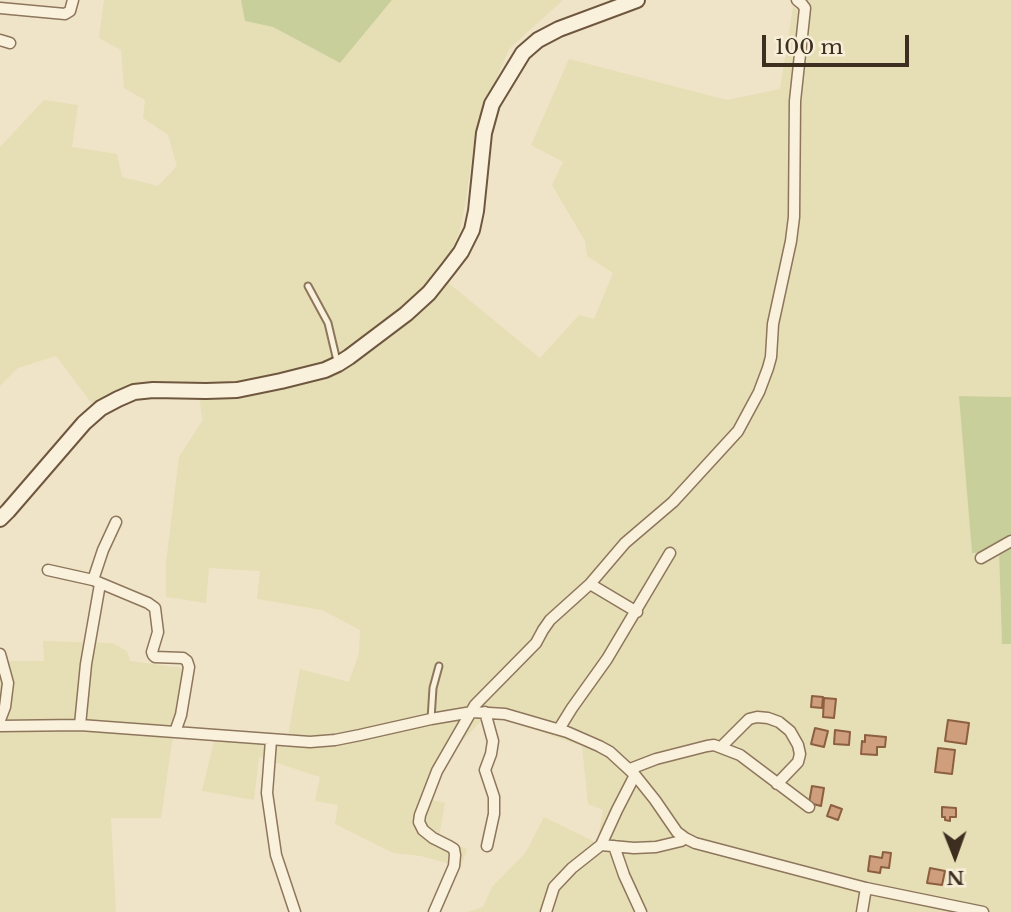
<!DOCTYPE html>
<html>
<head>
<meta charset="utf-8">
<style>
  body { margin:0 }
  #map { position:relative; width:1011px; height:912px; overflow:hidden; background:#f0e4c8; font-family:"Libre Baskerville",serif }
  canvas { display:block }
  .north { position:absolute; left:920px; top:821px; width:70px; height:70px; -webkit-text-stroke:5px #f7eed8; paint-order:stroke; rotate:179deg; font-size:19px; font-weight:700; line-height:28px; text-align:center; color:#3d2e20 }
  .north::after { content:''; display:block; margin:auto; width:24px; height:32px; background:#3d2e20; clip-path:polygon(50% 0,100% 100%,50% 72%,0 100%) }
  .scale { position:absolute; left:762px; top:35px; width:147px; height:32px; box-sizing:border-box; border:4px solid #3d2e20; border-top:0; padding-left:9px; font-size:21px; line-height:24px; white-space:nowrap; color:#3d2e20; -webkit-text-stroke:5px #f7eed8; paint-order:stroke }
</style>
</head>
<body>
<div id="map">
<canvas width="1011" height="912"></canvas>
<div class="north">N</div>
<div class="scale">100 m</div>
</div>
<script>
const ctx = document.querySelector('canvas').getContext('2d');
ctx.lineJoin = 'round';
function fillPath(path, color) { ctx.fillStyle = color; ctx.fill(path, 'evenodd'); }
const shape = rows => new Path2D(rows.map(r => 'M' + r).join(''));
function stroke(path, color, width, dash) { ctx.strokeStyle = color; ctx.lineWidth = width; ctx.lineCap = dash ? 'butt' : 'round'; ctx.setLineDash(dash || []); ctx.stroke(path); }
const farmland = shape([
  [104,0,241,0,246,21,273,27,340,63,392,0,563,0,509,49,476,127,466,200,459,233,440,276,540,358,579,315,594,319,613,273,587,256,585,241,552,185,563,162,531,145,569,59,727,100,780,89,794,0,1011,0,1011,397,960,396,972,553,999,551,1002,643,1011,644,1011,912,468,912,483,907,492,887,526,852,544,817,597,843,603,810,588,804,582,746,488,714,441,763,429,799,445,803,439,837,467,849,461,867,421,856,393,853,335,824,338,805,315,801,320,777,259,757,254,800,202,791,214,741,286,747,300,669,349,682,359,653,360,630,322,610,257,599,260,571,209,568,206,603,166,597,166,563,179,457,202,421,198,383,140,386,96,409,56,356,18,368,0,386,0,147,44,100,78,105,72,147,117,154,122,177,158,186,177,166,168,135,143,118,145,100,124,88,121,50,99,38],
  [43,641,112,643,127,651,130,661,183,668,161,818,111,818,116,912,0,912,0,661,44,661]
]);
const green = shape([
  [241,0,392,0,340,63,273,27,245,21],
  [959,396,1011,397,1011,644,1002,644,999,552,972,553]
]);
const building = shape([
  [812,696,823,697,822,708,811,707,812,696],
  [824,698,836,699,834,718,823,717,824,698],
  [948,720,969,723,966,744,945,741,948,720],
  [815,728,828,731,824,747,811,744,815,728],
  [835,730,850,732,849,745,834,744,835,730],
  [865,735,886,737,885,747,877,747,877,755,861,754,862,741,865,742,865,735],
  [938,748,955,750,952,774,935,772,938,748],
  [812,786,824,788,821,806,809,803,812,786],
  [831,805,842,809,838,820,827,816,831,805],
  [942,807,956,808,956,817,950,817,950,821,945,820,945,817,942,817,942,807],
  [883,852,891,853,889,868,881,867,880,873,868,871,870,856,882,858,883,852],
  [930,868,945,871,942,885,927,883,930,868]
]);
const lane = shape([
  [308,286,328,323,337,361],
  [431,719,433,688,439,666]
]);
const street = shape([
  [0,8,65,14,70,11,73,0],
  [0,40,10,43],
  [981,558,1011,541],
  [48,570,93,580,148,603,155,608,158,632,152,652,153,655,155,657,183,658,187,661,189,667,181,715,175,732],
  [93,580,103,550,116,522],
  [590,584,637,612],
  [485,712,493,741,491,754,485,770,494,797,494,814,487,846],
  [0,720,5,707,8,683,0,654],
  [80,725,86,664,100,584],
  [0,726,80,725,310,742,335,740,360,735,431,719,472,712,505,714,567,732,599,746,610,752,635,775,655,800,677,832,685,838,695,843,866,888,983,912],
  [559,729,572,708,607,659,670,553],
  [271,740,267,793,276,855,295,912],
  [721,747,749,719,757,717,768,718,779,722,790,731,798,745,800,754,798,762,777,784],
  [630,769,656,759,707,746,714,745,740,755,809,807],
  [601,845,617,810,635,775],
  [614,846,624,875,641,912],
  [434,912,454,866,455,855,454,849,449,846,433,838,423,830,419,822,420,815,437,771,475,705,536,643,543,630,550,620,590,584,625,543,673,502,738,431,759,392,768,368,771,357,773,324,791,241,794,217,795,101,805,8,802,4,797,0],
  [546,912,554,887,572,868,601,845,634,848,656,847,681,841,685,838],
  [862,912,866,888]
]);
const secondary = shape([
  [0,519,8,511,84,423,101,408,118,399,134,392,153,390,206,391,237,390,281,381,325,370,338,364,349,357,406,314,429,293,448,269,461,252,472,230,476,211,484,133,492,104,523,53,538,40,559,29,637,0]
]);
fillPath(farmland, '#e6deb5');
fillPath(green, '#c9cf9b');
fillPath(building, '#cf9f7d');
stroke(building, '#8d5f41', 2);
stroke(lane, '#8d765c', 9);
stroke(street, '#8d765c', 13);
stroke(secondary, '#6f573f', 18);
stroke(lane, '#faf1dc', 5);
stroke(street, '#faf1dc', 10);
stroke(secondary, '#faf1dc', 14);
</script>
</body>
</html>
